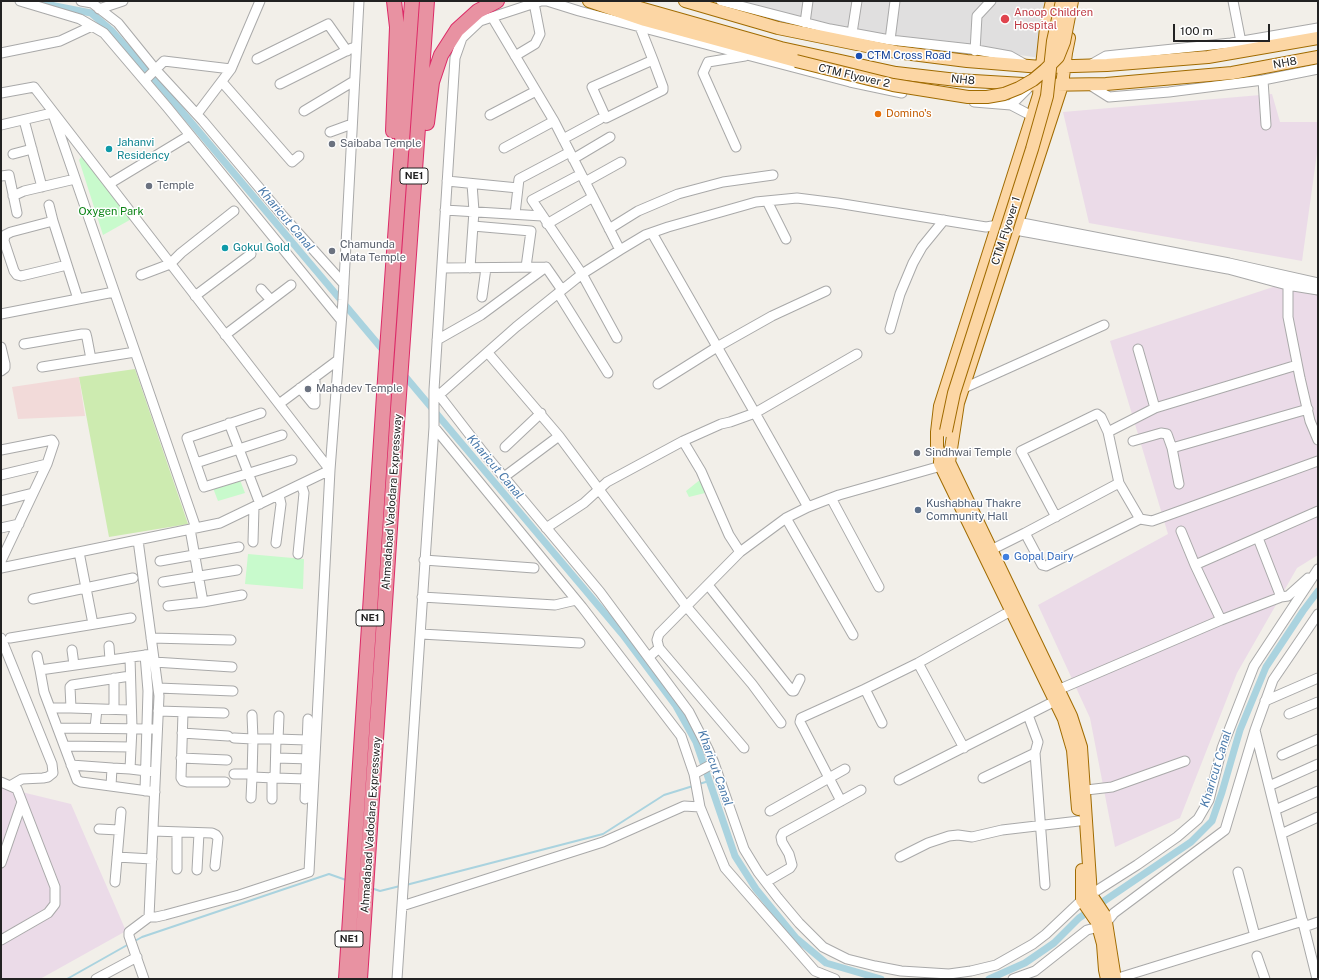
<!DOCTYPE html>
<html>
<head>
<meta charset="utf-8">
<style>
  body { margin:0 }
  #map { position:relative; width:1319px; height:980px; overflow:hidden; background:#f2efe9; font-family:"Public Sans",sans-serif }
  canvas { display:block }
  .frame { position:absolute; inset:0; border:2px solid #222; pointer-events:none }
  .scale { position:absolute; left:1173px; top:24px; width:97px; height:18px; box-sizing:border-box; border:2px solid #222; border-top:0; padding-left:5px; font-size:12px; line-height:14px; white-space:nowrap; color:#222; -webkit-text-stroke:3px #fff; paint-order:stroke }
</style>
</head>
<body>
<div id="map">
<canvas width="1319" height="980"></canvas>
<div class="frame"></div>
<div class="scale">100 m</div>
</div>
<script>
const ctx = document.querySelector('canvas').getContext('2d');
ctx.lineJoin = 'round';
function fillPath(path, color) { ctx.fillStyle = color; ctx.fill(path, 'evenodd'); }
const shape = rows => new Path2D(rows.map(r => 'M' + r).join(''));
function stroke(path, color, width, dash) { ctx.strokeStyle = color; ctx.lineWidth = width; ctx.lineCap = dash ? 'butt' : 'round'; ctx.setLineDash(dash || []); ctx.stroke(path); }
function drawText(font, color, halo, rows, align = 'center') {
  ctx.font = font + ' "Public Sans",sans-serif'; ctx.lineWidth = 3; ctx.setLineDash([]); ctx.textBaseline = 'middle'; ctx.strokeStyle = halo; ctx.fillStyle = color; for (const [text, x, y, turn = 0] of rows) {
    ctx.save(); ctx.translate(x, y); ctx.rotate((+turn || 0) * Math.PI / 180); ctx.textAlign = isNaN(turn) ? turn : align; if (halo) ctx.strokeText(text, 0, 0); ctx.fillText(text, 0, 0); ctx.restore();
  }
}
const residential = shape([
  [739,1,1051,1,1040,58,832,27]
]);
const commercial = shape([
  [79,377,85,416,18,419,12,387]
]);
const industrial = shape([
  [1272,94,1280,122,1318,122,1318,146,1302,261,1089,223,1063,112],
  [1318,277,1318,555,1297,568,1237,673,1180,818,1115,847,1090,718,1038,605,1168,534,1110,341,1276,286],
  [1,787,71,804,126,931,40,979,1,979]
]);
const grass = shape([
  [135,369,188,524,109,537,79,377]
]);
const park = shape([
  [86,155,135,217,103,235,79,160,82,156],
  [701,479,705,493,689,497,686,491],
  [240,480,245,493,218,501,213,488],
  [248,554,304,559,303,589,245,584]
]);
const stream = shape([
  [699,784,709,781],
  [406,885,603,834,664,795,693,786],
  [371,888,380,891,400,886],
  [133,942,142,937,329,874,346,880],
  [67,979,129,944]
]);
const canal = shape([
  [40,1,55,6,91,13,112,31,158,83,623,635,676,706,696,742,735,856,756,889,796,938,826,963,881,979],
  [989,979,1025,963,1054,943,1079,918,1191,842,1212,821,1222,792,1240,730,1266,667,1303,611,1318,591]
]);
const minor = shape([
  [20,1,80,19,104,33,167,107,341,320],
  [81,1,92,3],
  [91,1,92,3,118,23,156,70,203,121,283,216,344,284],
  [547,1,579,11,850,82,902,93],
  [721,1,830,29,890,40,971,49,1010,56,1026,65],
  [1233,1,1241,42],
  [99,9,123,1],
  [492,17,554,121,620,250],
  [805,23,808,1],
  [640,27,642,32,653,60,663,87,663,90,606,118,592,87,653,60],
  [852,33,857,1],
  [890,40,895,1],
  [975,51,977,16,991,1],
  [1,53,60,41,92,26],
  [515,56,535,44,540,34,534,3],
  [257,59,328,24,347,51],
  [1090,65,1106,56,1231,43,1318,28],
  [145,80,164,61,231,69],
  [1263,80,1266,125],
  [222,82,292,162,299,156],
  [280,84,352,48],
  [1090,85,1109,97,1169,92,1263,80,1318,69],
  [1,93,34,87,330,470],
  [974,102,1011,105,1032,116],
  [1011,105,1031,85],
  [304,111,354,81],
  [197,114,231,69,260,1],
  [490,115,536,91],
  [54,117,196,528],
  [24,120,42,187],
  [1,125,52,113],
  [330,132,352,124],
  [563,139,600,119],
  [736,147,703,73,708,62,745,56],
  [504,148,554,121],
  [13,154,32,149],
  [573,159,610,137],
  [581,174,532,200,582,274,617,338],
  [1,176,9,175,17,213],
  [447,181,518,188],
  [585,182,621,162],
  [109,184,190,135],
  [13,196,24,191,75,179],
  [767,201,786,239],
  [49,205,53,221],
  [445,210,542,216],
  [515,214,519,179,570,152],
  [547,224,593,197],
  [473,226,531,231,526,267],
  [609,229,638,211,678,194,723,182,773,175],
  [1010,230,1015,230,1032,233,1228,269,1287,285,1318,290],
  [652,233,755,413,857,354],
  [67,265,21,276,17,275,14,271,4,241,5,235,11,232,53,221,78,299],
  [442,268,546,267,562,290],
  [470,268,474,211,472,184],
  [141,275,170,264,181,253,234,211],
  [1288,280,1288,317,1300,378,1310,421,1318,440],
  [261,289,271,300],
  [558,293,608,373],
  [195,296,251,254],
  [482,297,486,268],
  [1,314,114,292],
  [890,329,900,294,913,263,922,247,944,220],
  [225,335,291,285],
  [437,340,481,315,546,267],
  [24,344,82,334,86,334,87,338,91,359],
  [1,347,5,364,5,368,1,371],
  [1138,349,1155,408,1297,365],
  [488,353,559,436,686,606,752,684,781,723],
  [42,367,135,352],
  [658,384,717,347,772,316,826,291],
  [300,388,313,404,315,404,315,377],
  [964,388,1104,325],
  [434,390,439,395,483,452,600,592,689,712,708,749,714,763,744,849,758,872,778,898,799,923,823,947,847,959,875,966,901,971,949,974,971,971,996,965,1033,944,1046,934,1082,900,1137,865,1177,837,1198,819,1209,800,1222,748,1254,666,1318,569],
  [439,395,516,327,562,290,582,274,620,250,645,235,668,227,756,202,797,198,837,203,986,227,1017,222,1229,263,1318,283],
  [279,404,338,360],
  [261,413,187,438,204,487,292,460],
  [229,423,260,504],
  [434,427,582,607,681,736,694,774,700,807],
  [1108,432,1155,408],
  [1133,441,1161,433,1167,434,1172,448,1308,409],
  [505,447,541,413],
  [1172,448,1179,484],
  [1,450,52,440,54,443,47,464,1,561],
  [196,463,282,435],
  [1,475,47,464],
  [504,477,559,436],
  [831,498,879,587],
  [1,501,33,493],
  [1056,517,1021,451,1097,414,1101,417,1108,432,1119,483],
  [786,518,853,635],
  [1,528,19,524],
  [546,528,584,503,607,482,683,441],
  [190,529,203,602],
  [1181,531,1195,565,1221,620],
  [1025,533,1042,565,1046,566,1140,519],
  [1258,538,1281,597],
  [138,540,159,696,149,917],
  [253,542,254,507],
  [276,543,281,504,279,495],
  [79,552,93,624],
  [740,552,729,535,701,471,683,441,721,424,730,422,755,413,808,507],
  [987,552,1025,533,1119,483,1140,519,1152,521,1318,461],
  [298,554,304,493,301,484],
  [424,560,534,568],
  [160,561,239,547],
  [1195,565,1318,511],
  [1,568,220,523,330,470],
  [163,582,237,570],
  [708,585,792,691,794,691,800,679],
  [422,597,555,605,576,600],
  [33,599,133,578],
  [168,606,203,602,242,595],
  [421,634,580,643],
  [1,638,52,764,53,773,48,777,43,778,22,779,10,786],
  [10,638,131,618],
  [151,638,231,640],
  [109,646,110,660],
  [659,648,744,748],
  [72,650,74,665],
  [153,654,40,670,44,692,77,780,81,782,155,792],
  [145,655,148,691,145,791],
  [37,656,40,670],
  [130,657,132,728,130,769,155,772],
  [649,657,659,648,657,640,659,634,740,552,786,518,808,507,839,495,941,466],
  [154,662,232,667],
  [918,663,964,748],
  [158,688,233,691],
  [865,689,882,723],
  [1053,692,1221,620,1281,597,1288,596,1308,578],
  [1265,701,1318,678],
  [50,708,71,708,70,687,72,685,130,676],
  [71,708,131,710],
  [114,709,114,678],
  [158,711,224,713],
  [183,712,181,778,183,781,187,782,225,782],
  [1289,714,1318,702],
  [1028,715,1038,742,1035,753,1045,885],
  [58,728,152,729],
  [95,728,97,709],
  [1255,730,1317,979],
  [182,733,228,736],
  [234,738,253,739,252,715],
  [253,739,276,739,275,778,252,777,253,739],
  [276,739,307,740],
  [278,740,279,716],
  [65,746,131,747],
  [1282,755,1318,739],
  [181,758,227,760],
  [276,758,311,759],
  [71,765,112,768],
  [234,774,252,774],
  [694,774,714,763],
  [275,778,306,779],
  [983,778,1035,753],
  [899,780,1055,701],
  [1,782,17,789,55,887,55,904,48,913,1,940],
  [111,786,112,768,130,769],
  [1269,786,1318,764],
  [1078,791,1112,787,1185,761],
  [251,798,252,777],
  [272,799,272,777],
  [305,799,308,719],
  [841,801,800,722,801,718,865,689,918,663,1016,608],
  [1275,810,1318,791],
  [770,811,845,769],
  [99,829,119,830],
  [153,831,212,833,216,835,218,838,215,866],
  [1281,834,1318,817],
  [117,857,152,859],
  [900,857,928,843,949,836,958,835,972,837,1002,830,1079,821],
  [1,863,22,802],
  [177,869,177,832],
  [197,870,199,833],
  [1238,872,1255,936],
  [115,882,121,812],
  [766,882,790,868,792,865,789,854,782,842,781,837,783,833,861,790],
  [402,906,603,842,684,806,700,807,725,868,815,971,835,979],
  [1304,927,1318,922],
  [1257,956,1265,979],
  [96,979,137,957],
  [144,979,129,936,129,932,149,917,156,917,165,915,239,895,309,872,330,470,343,300,359,1],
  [397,979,434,427,434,390,455,58,462,38,480,21,541,1,547,1],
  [1013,979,1035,971,1087,930,1099,927,1106,923,1114,913,1225,830,1255,730,1273,680,1318,614],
  [1115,979,1303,921]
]);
const major = shape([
  [589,1,645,20,796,61],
  [615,1,781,48,896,73,957,80,1040,85,1106,84,1232,73,1318,57],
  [685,1,778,28,896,52,967,61,1041,67,1107,65,1208,57,1318,38],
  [1069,38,1066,53,1062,85,958,403,949,462,1071,716,1081,747,1091,895,1105,916,1115,979],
  [941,460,937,447,937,432,940,406,1039,95,1046,28,1052,1],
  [942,467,945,468,949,465,948,460,942,459,940,461,940,464,1064,719,1073,750,1078,809],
  [1082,870,1082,900,1097,922,1103,944,1105,970,1107,979]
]);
const highway = shape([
  [427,123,432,82,441,55,457,30,478,11,497,1],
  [393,131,397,27,394,1],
  [346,979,386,364,412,1],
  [360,979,397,423,427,1]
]);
const majorBridge = shape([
  [796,61,893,85,968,97,987,97,1004,94,1019,88,1033,80,1045,70,1058,57,1064,42,1072,1],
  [946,431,954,393,1032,149,1047,96,1053,41,1062,1]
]);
const markers = [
  [1005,19,5,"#e0444e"],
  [859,56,4,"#1a4fb4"],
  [878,114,4,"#e8710a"],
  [332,144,4,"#6b7280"],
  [109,149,4,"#0f9aa8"],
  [149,186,4,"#6b7280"],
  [225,248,4,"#0f9aa8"],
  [332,251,4,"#6b7280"],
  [308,389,4,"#6b7280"],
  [917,453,4,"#6b7280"],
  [918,510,4,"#5c6f8a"],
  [1006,557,4,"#3f7fe0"]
];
const shields = [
  [414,176,28],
  [370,618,28],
  [349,939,28]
];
const shieldNames = [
  ["NE1",414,176],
  ["NE1",370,618],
  ["NE1",349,939]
];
const healthNames = [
  ["Anoop Children",1014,13],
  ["Hospital",1014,26]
];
const transitNames = [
  ["CTM Cross Road",867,56]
];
const streetNames = [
  ["NH8",1285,63,-10],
  ["CTM Flyover 2",854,76,13],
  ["NH8",963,80,5],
  ["CTM Flyover 1",1006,231,-72],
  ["Ahmadabad Vadodara Expressway",392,502,-86],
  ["Ahmadabad Vadodara Expressway",371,825,-86]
];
const foodNames = [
  ["Domino's",886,114]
];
const cultureNames = [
  ["Jahanvi",117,143],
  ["Residency",117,156],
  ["Gokul Gold",233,248]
];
const worshipNames = [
  ["Saibaba Temple",340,144],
  ["Temple",157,186],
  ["Chamunda",340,245],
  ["Mata Temple",340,258],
  ["Mahadev Temple",316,389],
  ["Sindhwai Temple",925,453]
];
const parkNames = [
  ["Oxygen Park",111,212]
];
const serviceNames = [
  ["Kushabhau Thakre",926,504],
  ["Community Hall",926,517]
];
const shopNames = [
  ["Gopal Dairy",1014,557]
];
const waterNames = [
  ["Kharicut Canal",286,219,50],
  ["Kharicut Canal",495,467,50],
  ["Kharicut Canal",715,768,70],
  ["Kharicut Canal",1216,769,-73]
];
fillPath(residential, '#e0dfdf');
fillPath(commercial, '#f2dad9');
fillPath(industrial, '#ebdbe8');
fillPath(grass, '#cdebb0');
fillPath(park, '#c8facc');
stroke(stream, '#aad3df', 2);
stroke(canal, '#aad3df', 7);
stroke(minor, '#a9a9a9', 11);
stroke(major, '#a06b00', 14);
stroke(highway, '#dc2a67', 16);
stroke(minor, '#fff', 9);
stroke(major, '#fcd6a4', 12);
stroke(highway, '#e892a2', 14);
stroke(majorBridge, '#a06b00', 14, []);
stroke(majorBridge, '#fcd6a4', 12);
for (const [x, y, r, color] of markers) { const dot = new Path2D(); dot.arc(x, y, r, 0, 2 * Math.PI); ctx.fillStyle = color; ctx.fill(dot); stroke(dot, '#fff', 1.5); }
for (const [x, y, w] of shields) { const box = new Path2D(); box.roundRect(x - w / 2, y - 8, w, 16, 3); ctx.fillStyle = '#fff'; ctx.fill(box); stroke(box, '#222', 1); }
drawText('bold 10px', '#222', null, shieldNames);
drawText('11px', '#be3a42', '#fff', healthNames, 'left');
drawText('11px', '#164399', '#fff', transitNames, 'left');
drawText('11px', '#222', '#fff', streetNames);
drawText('11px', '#c56008', '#fff', foodNames, 'left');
drawText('11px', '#0d838f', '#fff', cultureNames, 'left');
drawText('11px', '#5b616d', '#fff', worshipNames, 'left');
drawText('11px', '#0c8416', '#fff', parkNames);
drawText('11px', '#4e5e75', '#fff', serviceNames, 'left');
drawText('11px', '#366cbe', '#fff', shopNames, 'left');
drawText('italic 12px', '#4a7aab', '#fff', waterNames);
</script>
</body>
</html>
